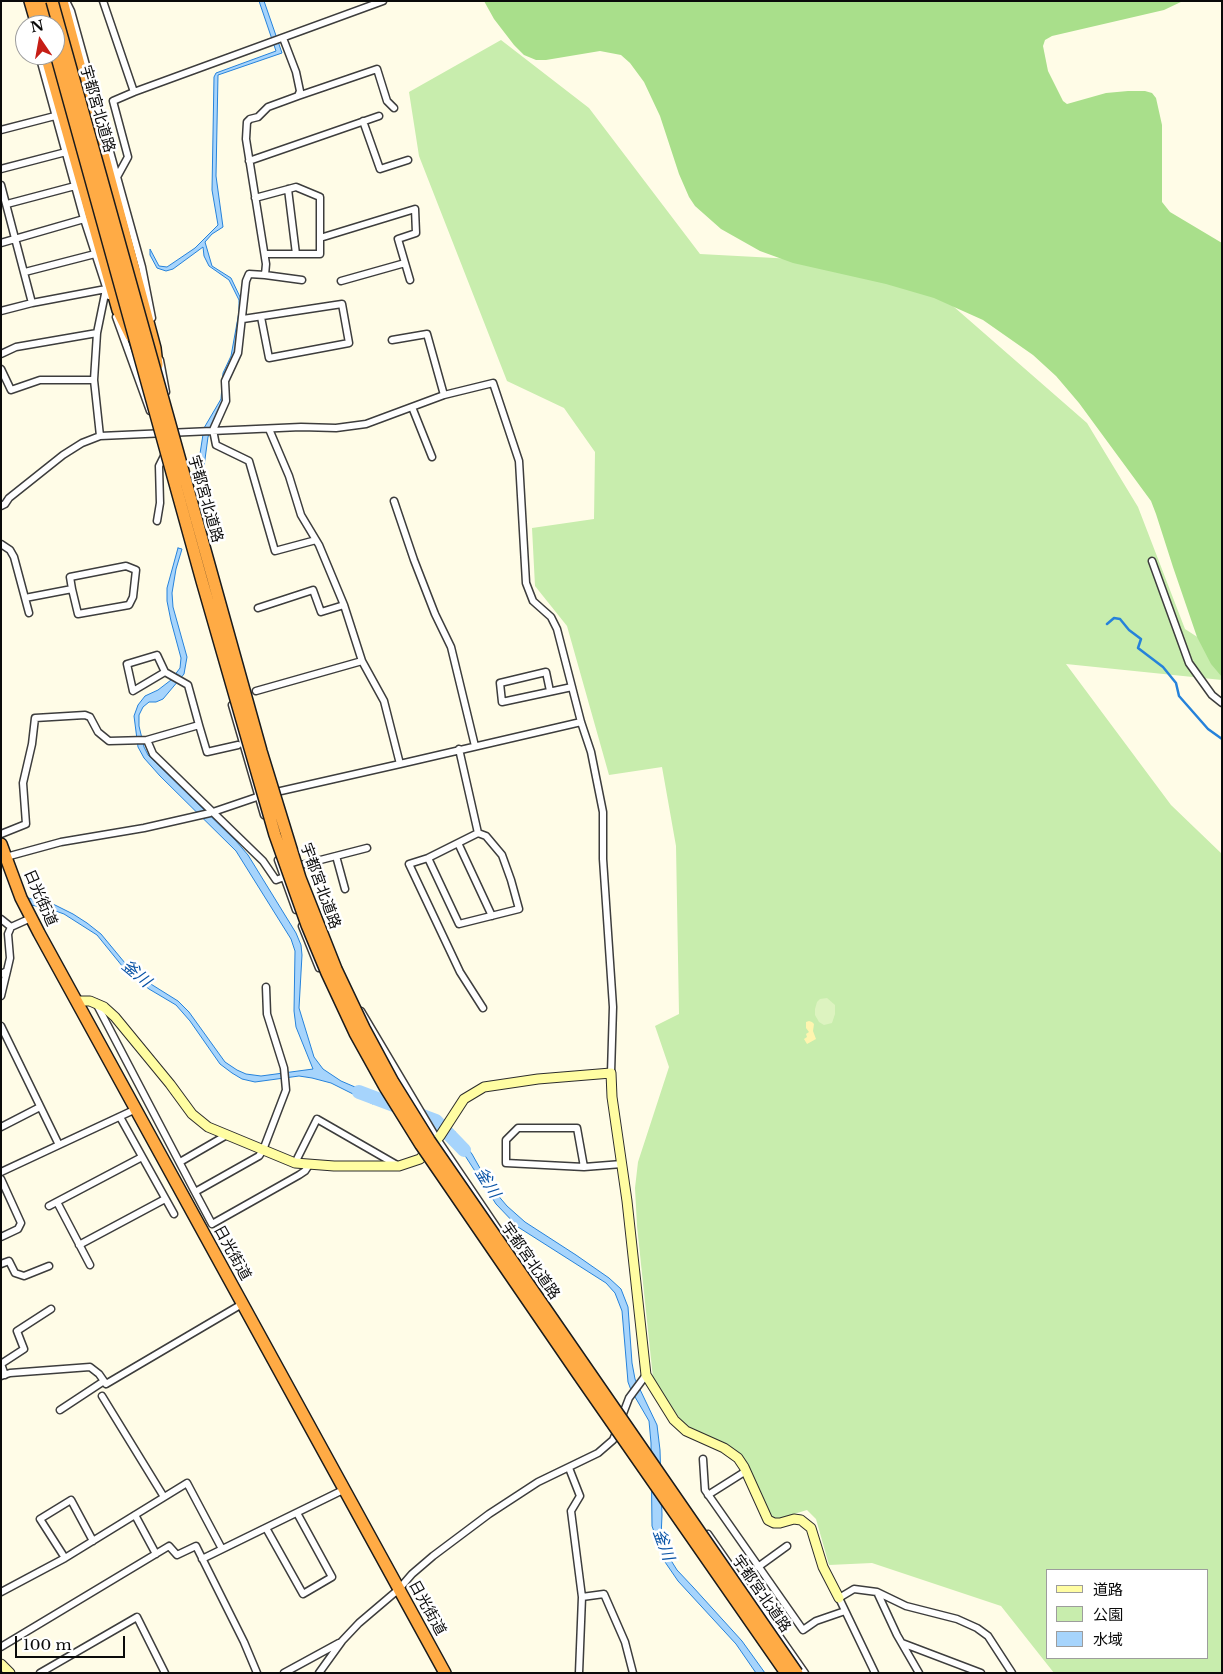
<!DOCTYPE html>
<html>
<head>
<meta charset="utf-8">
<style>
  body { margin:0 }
  #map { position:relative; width:1223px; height:1674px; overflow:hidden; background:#fffce7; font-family:"Libre Baskerville","Noto Sans JP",serif }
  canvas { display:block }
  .frame { position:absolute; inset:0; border:2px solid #0a0a0a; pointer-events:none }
  .legend { position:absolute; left:1046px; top:1569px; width:162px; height:90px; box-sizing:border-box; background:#fff; border:1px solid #9d9d9d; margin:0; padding:6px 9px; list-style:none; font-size:15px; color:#0a0a0a }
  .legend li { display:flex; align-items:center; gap:10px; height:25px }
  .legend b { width:25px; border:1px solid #9d9d9d }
  .north { position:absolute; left:15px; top:15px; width:50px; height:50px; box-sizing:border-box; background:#fff; border:1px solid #9d9d9d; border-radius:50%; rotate:348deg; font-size:14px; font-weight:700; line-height:20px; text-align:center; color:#0a0a0a }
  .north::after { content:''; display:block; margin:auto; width:18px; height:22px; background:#c61e16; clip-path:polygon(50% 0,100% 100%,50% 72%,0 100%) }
  .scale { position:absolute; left:15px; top:1636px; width:110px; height:22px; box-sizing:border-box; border:2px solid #0a0a0a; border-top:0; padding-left:6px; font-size:15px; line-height:18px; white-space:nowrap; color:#0a0a0a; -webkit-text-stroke:4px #fff; paint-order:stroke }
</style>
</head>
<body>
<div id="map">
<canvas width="1223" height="1674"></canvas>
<div class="frame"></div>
<ul class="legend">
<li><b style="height:6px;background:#fffda2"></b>道路</li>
<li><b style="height:14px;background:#c8edad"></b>公園</li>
<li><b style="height:14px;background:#a6d4fc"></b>水域</li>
</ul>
<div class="north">N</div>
<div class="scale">100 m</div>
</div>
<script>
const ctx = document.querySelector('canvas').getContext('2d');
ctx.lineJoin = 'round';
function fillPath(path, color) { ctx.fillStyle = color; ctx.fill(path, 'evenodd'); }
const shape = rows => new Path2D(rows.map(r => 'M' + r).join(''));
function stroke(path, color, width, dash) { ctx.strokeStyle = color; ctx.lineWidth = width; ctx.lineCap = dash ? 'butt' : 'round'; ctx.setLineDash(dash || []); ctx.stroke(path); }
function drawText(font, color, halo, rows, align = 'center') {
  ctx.font = font + ' "Libre Baskerville","Noto Sans JP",serif'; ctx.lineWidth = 5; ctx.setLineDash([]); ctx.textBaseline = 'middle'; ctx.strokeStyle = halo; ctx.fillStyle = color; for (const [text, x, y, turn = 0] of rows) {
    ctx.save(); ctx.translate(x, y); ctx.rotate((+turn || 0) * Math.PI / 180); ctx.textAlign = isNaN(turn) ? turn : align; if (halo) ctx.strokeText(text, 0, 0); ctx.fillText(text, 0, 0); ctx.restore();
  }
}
const green = shape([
  [501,40,589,108,700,254,906,265,1087,423,1138,507,1185,629,1222,653,1222,680,1066,664,1171,805,1222,854,1222,1673,1054,1673,1001,1606,872,1563,829,1565,816,1519,807,1510,774,1520,743,1462,682,1422,653,1378,637,1226,635,1188,638,1162,669,1067,655,1026,679,1014,676,846,662,767,609,775,567,626,535,586,532,528,594,519,595,452,564,408,507,381,419,156,409,92],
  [1047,1570,1207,1570,1207,1658,1047,1658]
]);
const forest = shape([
  [484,1,1183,1,1164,10,1052,36,1045,40,1043,46,1048,71,1063,101,1067,104,1106,93,1128,91,1145,91,1152,93,1156,98,1162,125,1162,202,1170,212,1222,243,1222,677,1211,664,1197,637,1173,567,1156,514,1151,501,1079,403,1056,376,1033,355,983,320,934,298,886,284,793,263,760,251,721,229,695,206,689,197,679,174,660,116,644,82,630,63,621,55,600,51,546,60,536,60,524,55,514,45,494,19]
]);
const sand = shape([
  [809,1021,812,1022,814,1024,813,1031,816,1039,807,1044,804,1039,807,1037,806,1034,809,1032,806,1028,806,1022]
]);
const pitch = shape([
  [827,998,835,1005,835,1014,832,1023,824,1025,819,1022,815,1015,815,1009,817,1002,820,999]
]);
const water = shape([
  [259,1,264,1,282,53,218,75,216,176,223,227,212,234,205,242,212,266,231,278,241,299,242,310,236,353,223,399,208,437,203,474,197,473,204,428,221,399,223,373,231,356,239,312,239,300,229,280,209,266,204,256,203,247,173,269,166,271,157,268,150,255,150,249,159,266,167,267,195,248,218,225,212,190,214,77,216,73,276,51,259,1],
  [178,548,182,549,176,569,172,593,173,607,187,657,184,674,163,699,156,702,149,702,143,707,139,715,139,726,144,747,148,755,236,841,248,855,296,933,301,945,302,955,299,1008,314,1057,323,1069,341,1081,376,1096,373,1104,331,1083,312,1078,299,1076,255,1082,242,1079,232,1073,220,1064,190,1021,176,1005,149,989,127,972,97,935,64,914,50,909,31,905,28,898,55,905,73,914,87,923,101,934,125,963,146,981,178,1001,189,1012,225,1062,237,1070,246,1074,261,1076,313,1069,296,1027,294,1011,295,951,291,939,236,851,160,776,144,758,138,747,134,716,138,705,145,696,158,690,171,680,180,668,181,658,171,621,167,601,167,588,178,548],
  [455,1132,472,1154,490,1186,507,1206,525,1222,576,1255,609,1278,621,1289,628,1307,632,1363,635,1379,657,1425,660,1450,662,1515,661,1538,667,1554,677,1570,693,1587,742,1641,765,1673,756,1673,736,1644,678,1581,665,1562,652,1526,651,1443,649,1421,631,1390,628,1382,622,1311,615,1293,606,1283,518,1227,496,1204,464,1154,450,1137,455,1132]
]);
const stream = shape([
  [1107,624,1114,618,1120,619,1129,630,1141,639,1138,648,1163,667,1176,683,1179,696,1208,729,1222,739]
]);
const river = shape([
  [359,1092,436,1121,464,1150]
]);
const street = shape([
  [66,1,71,11,142,267,152,318],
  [103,1,134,92],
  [283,38,296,72,300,91,298,96,268,107,258,117,250,119,247,122,246,139,266,264,265,275,249,274,246,281,238,353,225,381,226,401,213,430,216,445,249,461,275,551,316,540],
  [39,55,84,219,109,296],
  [298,96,377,69,387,101,394,108],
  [363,121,380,169,408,160],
  [1,130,55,116],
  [249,161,379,116],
  [1,169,66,152],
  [117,177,128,157,113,101,134,92,383,1],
  [1,185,32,303],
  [288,189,296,254],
  [255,198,296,187,320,197,320,254,265,254],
  [7,204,75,186],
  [320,238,415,209,416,233,398,239,410,280],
  [1,243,84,219],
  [25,272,95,254],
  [265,275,302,280],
  [341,281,405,263],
  [1,311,32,303,106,289,97,333,94,380,100,436],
  [116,317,150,411],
  [243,319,342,304,349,343,269,358,261,317],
  [392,340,427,334,444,395],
  [1,354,16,347,97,333],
  [160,360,166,392],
  [1,369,11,390,40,380,94,380],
  [412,407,432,457],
  [269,429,289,476,301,515,319,545,344,605,362,661,384,701,400,764,581,722],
  [394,501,414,560,435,614,451,647,475,746],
  [1,506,5,504,9,498,63,455,82,443,100,436,301,427,336,428,366,424,444,395,493,383,519,461,526,583,533,601,551,617,557,629,581,722,591,752,603,812,603,859,613,1007,611,1073],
  [157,521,160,503,159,466,164,456],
  [1,544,10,550,14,557,29,613],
  [1152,561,1189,663,1212,695,1222,703],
  [25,598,72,589,78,614,129,605,133,597,136,570,126,566,70,577,72,589],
  [258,608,313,590,321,612,344,605],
  [165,672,133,691,127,664,157,655,165,672,188,685,199,725,147,740,153,754,263,861,276,880,284,877],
  [256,691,362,661],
  [550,691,546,672,500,683,502,702,572,687],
  [232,705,264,815],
  [199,725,207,752,238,745],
  [459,749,478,833,428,858,409,864,460,972,483,1008],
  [272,793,400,764],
  [1,834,26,824,23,783,32,744,35,718,85,715,90,717,98,732,109,741,147,740],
  [458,843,492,916],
  [336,856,345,889],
  [6,857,61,842,144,828,210,813,260,796],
  [428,858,459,924,519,909,511,880,502,855,486,836,478,833],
  [278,860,296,910],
  [301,865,367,848],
  [1,919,11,927,31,918],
  [302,926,319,968],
  [7,971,10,958,8,934,11,927],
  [1,974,7,971,1,996],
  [266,987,267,1014,284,1068,286,1090,263,1150,259,1156,195,1192,212,1224,299,1175,305,1171,309,1165],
  [96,1003,195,1192],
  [361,1011,437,1139,537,1287],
  [1,1026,59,1145],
  [120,1117,174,1214],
  [1,1127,40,1107],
  [180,1162,225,1136],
  [295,1163,317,1119,397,1165],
  [584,1167,577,1128,518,1128,506,1140,506,1163,584,1167,622,1164],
  [1,1172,136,1109],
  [1,1179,21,1223,18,1229,1,1237],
  [57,1202,90,1265],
  [49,1206,142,1157],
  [79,1245,165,1199],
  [1,1264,9,1261,15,1273,24,1276,49,1266],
  [5,1375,1,1364,24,1349,17,1331,51,1309],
  [1,1376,10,1373,90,1367,99,1374,106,1384,242,1304],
  [102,1396,164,1497],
  [60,1410,104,1381],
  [621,1419,629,1398,646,1375],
  [703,1459,705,1490,803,1630,816,1621,845,1611],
  [569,1468,580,1496,571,1511,582,1597,579,1673],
  [708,1495,746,1471],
  [135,1515,156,1554],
  [266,1528,303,1594,332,1577,297,1513],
  [708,1534,805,1673],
  [65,1558,40,1519,71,1500,93,1541],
  [202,1559,343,1490],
  [758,1567,787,1546],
  [1,1592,65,1558,187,1483,222,1549],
  [877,1592,897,1635,919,1673],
  [582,1597,604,1594,625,1642,633,1673],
  [902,1643,981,1673],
  [1,1647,169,1546,177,1555,196,1546,244,1642,257,1673],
  [40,1673,137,1617,165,1673],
  [284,1673,339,1643],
  [319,1673,342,1641,359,1623,399,1589,412,1574,433,1556,489,1514,538,1482,598,1453,613,1440,618,1428],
  [875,1673,839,1598,854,1589,877,1592,906,1606,957,1619,977,1628,988,1636,1012,1673]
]);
const secondary = shape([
  [77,1001,90,1001,104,1007,115,1017,170,1084,192,1114,208,1127,295,1163,334,1166,399,1166,420,1159,440,1136,464,1099,484,1087,538,1079,611,1073,612,1097,627,1201,646,1375,674,1420,686,1431,724,1448,738,1458,744,1467,768,1520,774,1523,780,1523,794,1519,801,1520,811,1528,823,1567,839,1598],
  [1,1664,10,1673]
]);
const highway = shape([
  [30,1,37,25],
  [41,1,48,25],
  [62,1,155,348,157,365],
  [46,55,118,310,131,336],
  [1,844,21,898,39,933,445,1673]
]);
const highwayBridge = shape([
  [52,1,261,751,300,878,336,969,364,1028,393,1082,429,1140,797,1673],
  [55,50,202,581,275,835,307,925,327,973,355,1033,385,1087,421,1145,578,1374,786,1673]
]);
const streetNames = [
  ["宇都宮北道路",97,109,74],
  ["宇都宮北道路",205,499,74],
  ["宇都宮北道路",320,886,70],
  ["日光街道",40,898,66],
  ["日光街道",232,1253,61],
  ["宇都宮北道路",530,1261,55],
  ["宇都宮北道路",761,1594,55],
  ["日光街道",427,1608,61]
];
const waterNames = [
  ["釜川",136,974,40],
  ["釜川",487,1183,58],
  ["釜川",663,1545,70]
];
fillPath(green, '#c8edad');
fillPath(forest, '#a9df8b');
fillPath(sand, '#fff5af');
fillPath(pitch, '#ddf3c0');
fillPath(water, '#a6d4fc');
stroke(water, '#2682da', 1);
stroke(stream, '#2682da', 2.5);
stroke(river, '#a6d4fc', 14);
stroke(street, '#3d3d3d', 9);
stroke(secondary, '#2c2c2c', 11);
stroke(highway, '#1b1b1b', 14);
stroke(street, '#fff', 6);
stroke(secondary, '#fffda2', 9);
stroke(highway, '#ffab45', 11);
stroke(highwayBridge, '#1b1b1b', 14, []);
stroke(highwayBridge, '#ffab45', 11);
drawText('15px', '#0a0a0a', '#fff', streetNames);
drawText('italic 16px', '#0953a6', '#fff', waterNames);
</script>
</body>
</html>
